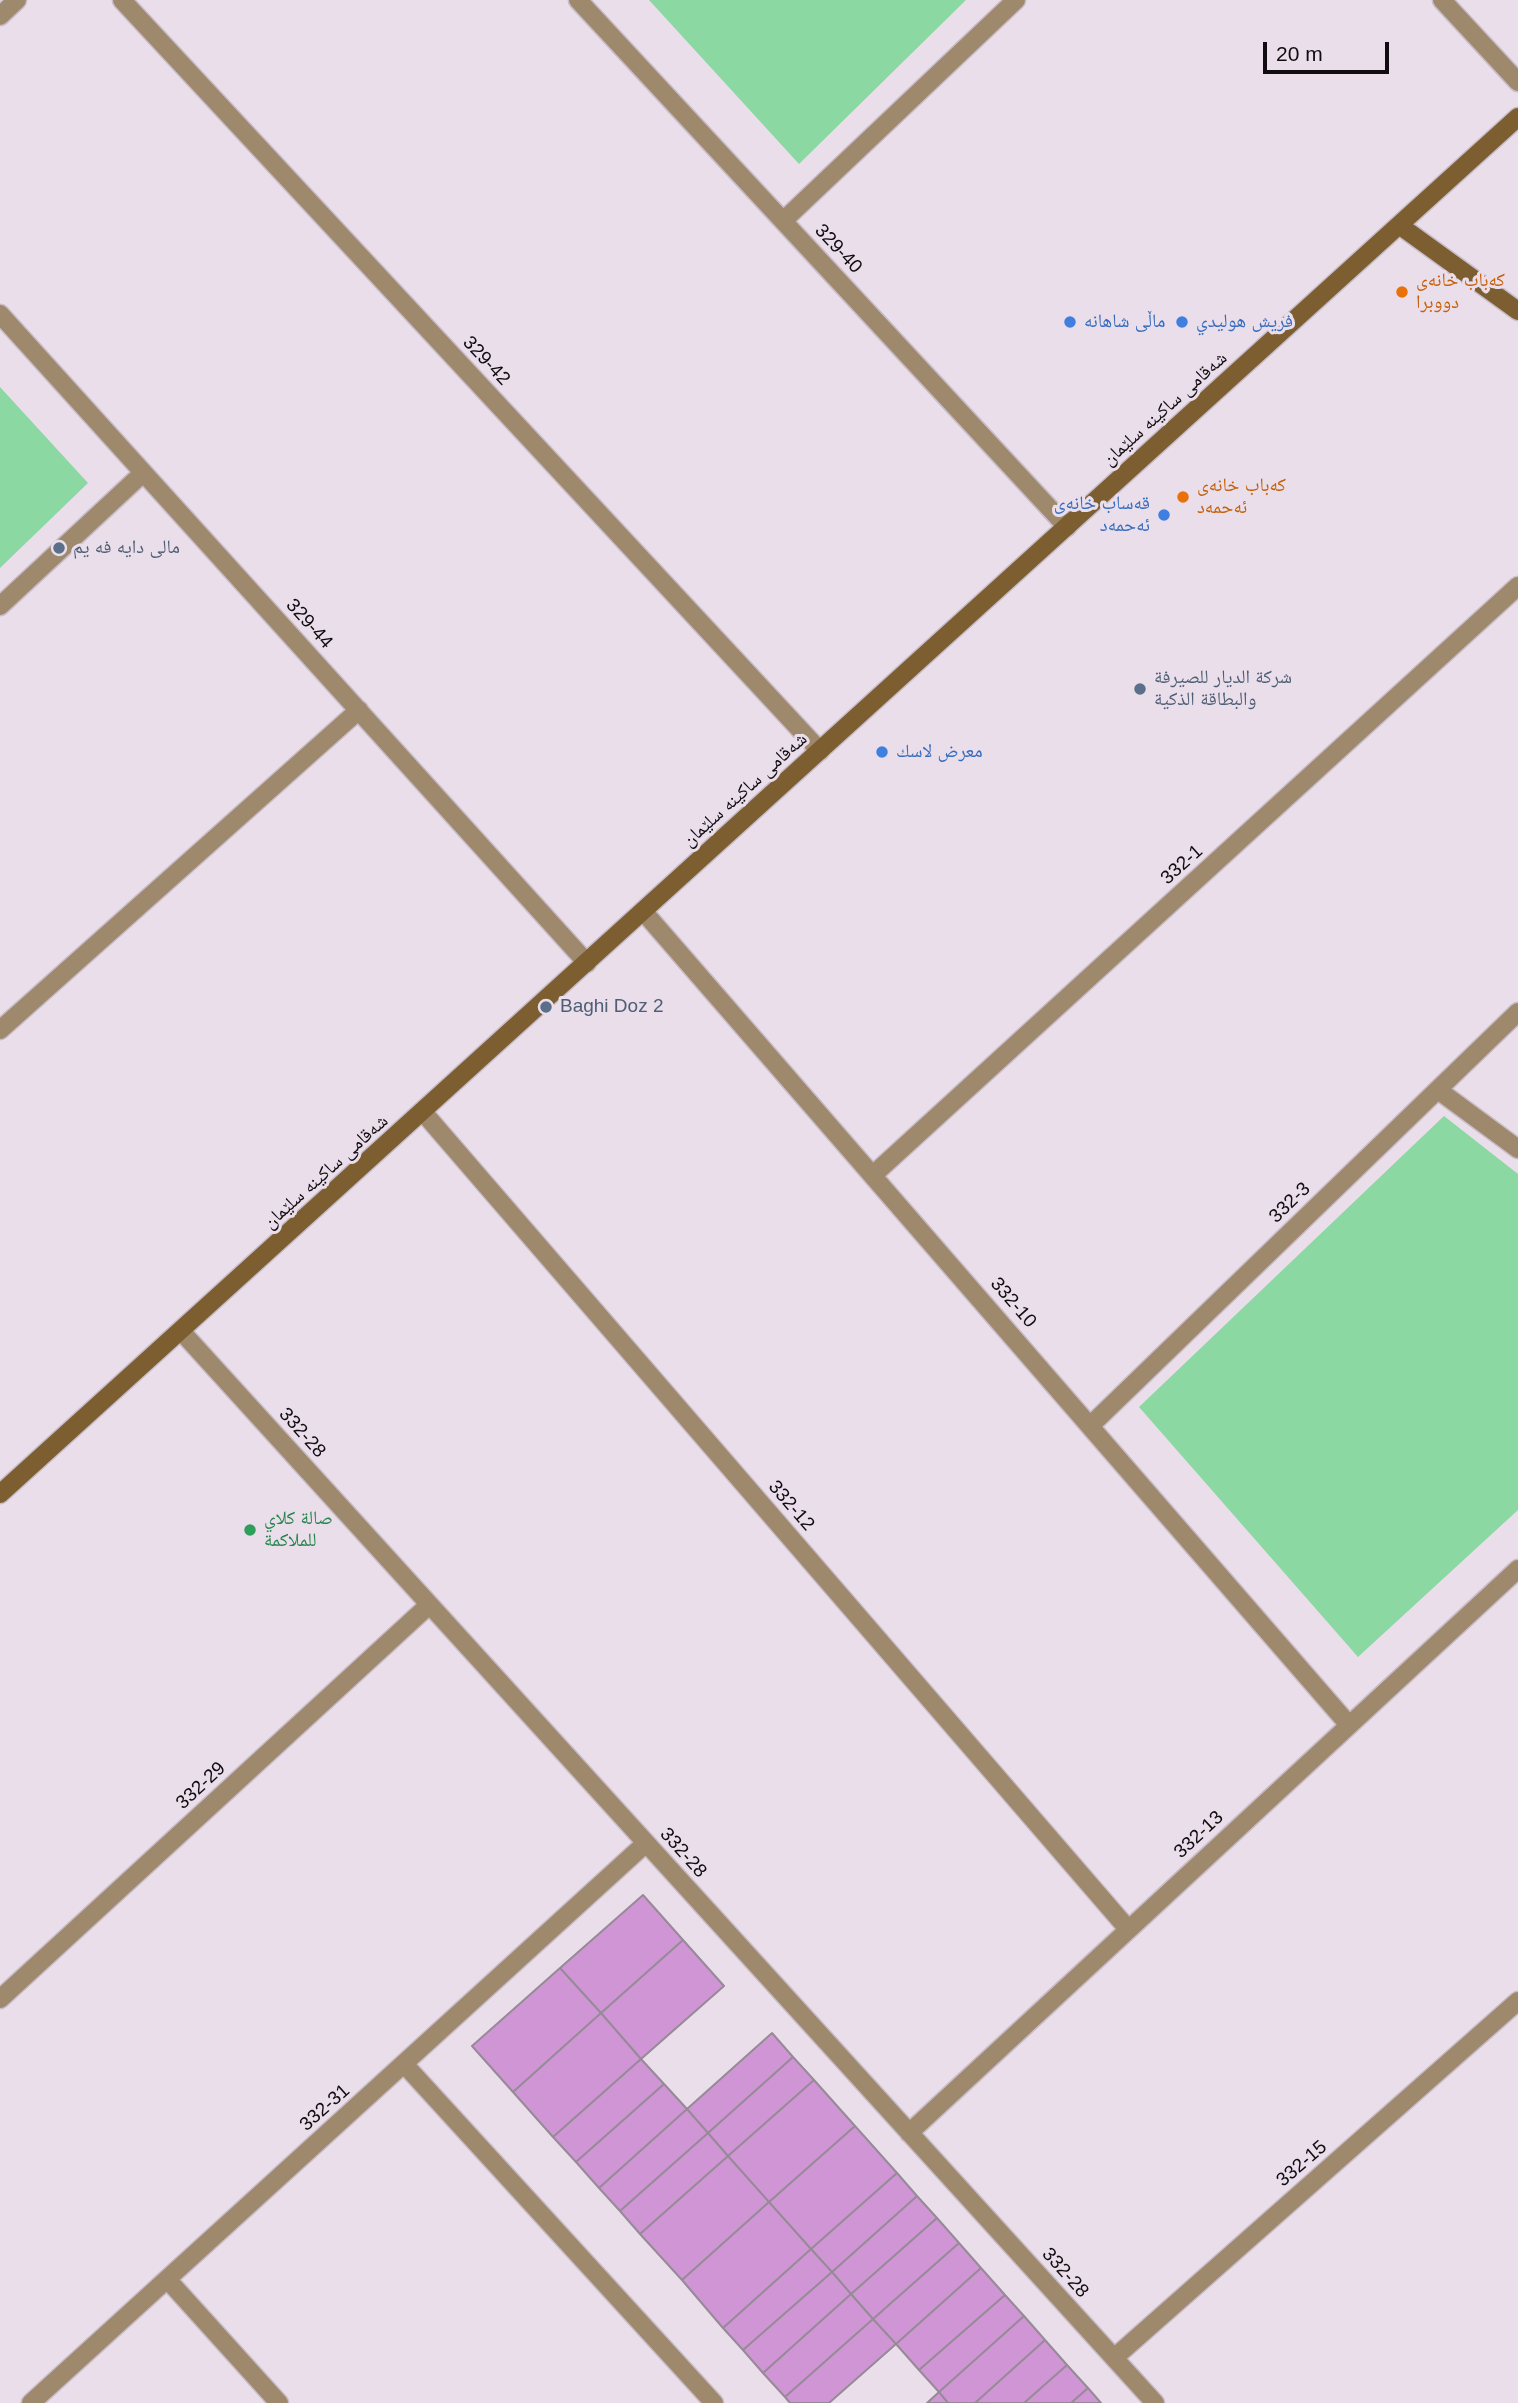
<!DOCTYPE html>
<html>
<head>
<meta charset="utf-8">
<style>
  body { margin:0 }
  #map { position:relative; width:1518px; height:2403px; overflow:hidden; background:#eadeeb; font-family:Helvetica,sans-serif }
  canvas { display:block }
  .scale { position:absolute; left:1263px; top:42px; width:126px; height:32px; box-sizing:border-box; border:4px solid #100c10; border-top:0; padding-left:9px; font-size:21px; line-height:24px; white-space:nowrap; color:#100c10; -webkit-text-stroke:5px #eadeeb; paint-order:stroke }
</style>
</head>
<body>
<div id="map">
<canvas width="1518" height="2403"></canvas>
<div class="scale">20 m</div>
</div>
<script>
const ctx = document.querySelector('canvas').getContext('2d');
ctx.lineJoin = 'round';
function fillPath(path, color) { ctx.fillStyle = color; ctx.fill(path, 'evenodd'); }
const shape = rows => new Path2D(rows.map(r => 'M' + r).join(''));
function stroke(path, color, width, dash) { ctx.strokeStyle = color; ctx.lineWidth = width; ctx.lineCap = dash ? 'butt' : 'round'; ctx.setLineDash(dash || []); ctx.stroke(path); }
function drawText(font, color, halo, rows, align = 'center') {
  ctx.font = font + ' Helvetica,"Noto Naskh Arabic",sans-serif'; ctx.lineWidth = 6; ctx.setLineDash([]); ctx.textBaseline = 'middle'; ctx.strokeStyle = halo; ctx.fillStyle = color; for (const [text, x, y, turn = 0] of rows) {
    ctx.save(); ctx.translate(x, y); ctx.rotate((+turn || 0) * Math.PI / 180); ctx.textAlign = isNaN(turn) ? turn : align; if (halo) ctx.strokeText(text, 0, 0); ctx.fillText(text, 0, 0); ctx.restore();
  }
}
const green = shape([
  [649,0,966,0,799,164],
  [0,387,88,483,0,568],
  [1444,1116,1518,1174,1518,1510,1358,1657,1139,1407]
]);
const building = shape([
  [643,1895,683,1940,601,2013,560,1968,643,1895],
  [683,1940,724,1986,641,2059,601,2013,683,1940],
  [560,1968,601,2013,513,2092,472,2046,560,1968],
  [601,2013,641,2059,553,2137,513,2092,601,2013],
  [772,2033,793,2057,708,2133,687,2109,772,2033],
  [793,2057,814,2080,728,2156,708,2133,793,2057],
  [641,2059,664,2084,576,2162,553,2137,641,2059],
  [814,2080,855,2126,769,2202,728,2156,814,2080],
  [664,2084,687,2109,599,2188,576,2162,664,2084],
  [687,2109,708,2133,620,2211,599,2188,687,2109],
  [855,2126,897,2173,811,2249,769,2202,855,2126],
  [708,2133,728,2156,640,2234,620,2211,708,2133],
  [728,2156,769,2202,682,2280,640,2234,728,2156],
  [897,2173,917,2196,832,2272,811,2249,897,2173],
  [917,2196,937,2218,851,2294,832,2272,917,2196],
  [769,2202,811,2249,723,2328,682,2280,769,2202],
  [937,2218,959,2243,873,2319,851,2294,937,2218],
  [959,2243,981,2268,896,2344,873,2319,959,2243],
  [811,2249,832,2272,743,2350,723,2328,811,2249],
  [981,2268,1005,2295,919,2370,896,2344,981,2268],
  [832,2272,851,2294,763,2373,743,2350,832,2272],
  [851,2294,873,2319,785,2397,763,2373,851,2294],
  [1005,2295,1024,2316,939,2392,919,2370,1005,2295],
  [1024,2316,1045,2340,975,2403,948,2403,939,2392,1024,2316],
  [873,2319,896,2344,829,2403,790,2403,785,2397,873,2319],
  [1045,2340,1067,2365,1024,2403,975,2403,1045,2340],
  [1067,2365,1088,2388,1071,2403,1024,2403,1067,2365],
  [1088,2388,1101,2403,1071,2403,1088,2388],
  [939,2392,948,2403,927,2403,939,2392]
]);
const street = shape([
  [122,0,820,751],
  [578,0,1067,527],
  [1442,0,1518,82],
  [0,16,17,0],
  [783,221,1016,0],
  [0,314,587,963],
  [0,606,143,473],
  [643,911,1349,1725],
  [0,1030,359,710],
  [1438,1090,1518,1149],
  [423,1112,1128,1929],
  [873,1175,1518,586],
  [181,1331,1155,2403],
  [1091,1425,1518,1012],
  [0,1999,429,1605],
  [405,2065,714,2403],
  [909,2133,1518,1569],
  [167,2279,279,2403],
  [1114,2358,1518,2001],
  [31,2403,646,1843]
]);
const secondary = shape([
  [1399,225,1518,311],
  [0,1494,1518,117]
]);
const markers = [
  [1402,292,7,"#e8710a"],
  [1070,322,7,"#3f7fe0"],
  [1182,322,7,"#3f7fe0"],
  [1183,497,7,"#e8710a"],
  [1164,515,7,"#3f7fe0"],
  [59,548,7,"#5c6f8a"],
  [1140,689,7,"#5c6f8a"],
  [882,752,7,"#3f7fe0"],
  [546,1007,7,"#5c6f8a"],
  [250,1530,7,"#2e9e5b"]
];
const streetNames = [
  ["329-40",838,249,47],
  ["329-42",486,361,47],
  ["شەقامی ساکینە سلێمان",1165,409,-42],
  ["329-44",309,624,48],
  ["شەقامی ساکینە سلێمان",745,790,-42],
  ["332-1",1182,865,-42],
  ["شەقامی ساکینە سلێمان",326,1172,-42],
  ["332-3",1290,1203,-44],
  ["332-10",1013,1303,49],
  ["332-28",302,1433,48],
  ["332-12",791,1506,49],
  ["332-29",201,1786,-43],
  ["332-13",1199,1835,-43],
  ["332-28",683,1853,48],
  ["332-31",325,2108,-42],
  ["332-15",1302,2164,-41],
  ["332-28",1065,2273,48]
];
const foodNames = [
  ["کەباب خانەی",1416,281],
  ["دووبرا",1416,303],
  ["کەباب خانەی",1197,486],
  ["ئەحمەد",1197,508]
];
const shopNames = [
  ["ماڵی شاھانە",1084,322],
  ["فريش هوليدي",1196,322],
  ["قەساب خانەی",1150,504,"right"],
  ["ئەحمەد",1150,526,"right"],
  ["معرض لاسك",896,752]
];
const serviceNames = [
  ["مالى دايه فه يم",73,548],
  ["شركة الديار للصيرفة",1154,678],
  ["والبطاقة الذكية",1154,700],
  ["Baghi Doz 2",560,1007]
];
const leisureNames = [
  ["صالة كلاي",264,1519],
  ["للملاكمة",264,1541]
];
fillPath(green, '#8bd8a2');
fillPath(building, '#cf95d4');
stroke(building, '#958a96', 2);
stroke(street, '#c7bcc8', 21);
stroke(secondary, '#c7bcc8', 21);
stroke(street, '#9f896c', 18);
stroke(secondary, '#7d5e31', 18);
for (const [x, y, r, color] of markers) { const dot = new Path2D(); dot.arc(x, y, r, 0, 2 * Math.PI); ctx.fillStyle = color; ctx.fill(dot); stroke(dot, '#eadeeb', 2.5); }
drawText('19px', '#100c10', '#eadeeb', streetNames);
drawText('19px', '#c56008', '#eadeeb', foodNames, 'left');
drawText('19px', '#366cbe', '#eadeeb', shopNames, 'left');
drawText('19px', '#4e5e75', '#eadeeb', serviceNames, 'left');
drawText('19px', '#27864d', '#eadeeb', leisureNames, 'left');
</script>
</body>
</html>
